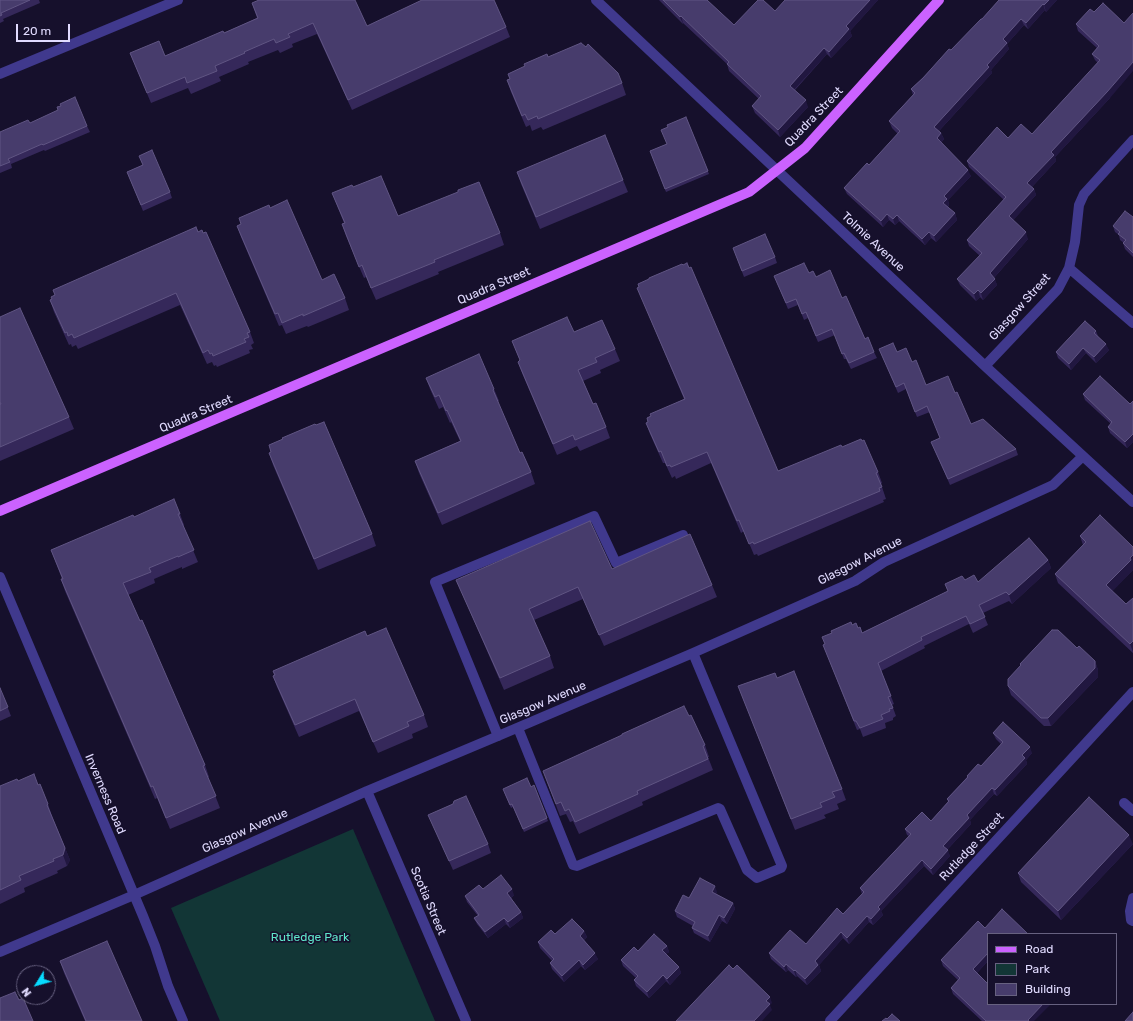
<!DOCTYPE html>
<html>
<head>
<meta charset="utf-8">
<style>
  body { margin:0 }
  #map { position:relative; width:1133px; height:1021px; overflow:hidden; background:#16102c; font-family:Rubik,sans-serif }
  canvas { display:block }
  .legend { position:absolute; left:987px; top:933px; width:130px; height:72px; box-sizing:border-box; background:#16102c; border:1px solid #676180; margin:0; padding:5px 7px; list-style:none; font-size:12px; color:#e1dbff }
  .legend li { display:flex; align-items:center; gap:8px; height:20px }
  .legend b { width:20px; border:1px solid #676180 }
  .north { position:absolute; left:16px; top:965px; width:40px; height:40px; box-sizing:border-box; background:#16102c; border:1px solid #676180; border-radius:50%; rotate:233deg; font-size:11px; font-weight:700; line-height:16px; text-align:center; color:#e1dbff }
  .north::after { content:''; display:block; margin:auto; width:14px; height:18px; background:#07dbff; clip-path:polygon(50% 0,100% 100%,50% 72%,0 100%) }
  .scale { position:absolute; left:16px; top:24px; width:54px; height:18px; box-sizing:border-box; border:2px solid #e1dbff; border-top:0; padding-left:5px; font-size:12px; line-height:14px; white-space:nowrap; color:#e1dbff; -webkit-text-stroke:3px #16102c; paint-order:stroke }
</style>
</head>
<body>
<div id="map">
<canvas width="1133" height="1021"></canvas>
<ul class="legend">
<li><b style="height:5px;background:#cb62ff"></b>Road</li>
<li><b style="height:11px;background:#123636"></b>Park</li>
<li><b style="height:11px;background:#473c6c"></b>Building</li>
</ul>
<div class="north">N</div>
<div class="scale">20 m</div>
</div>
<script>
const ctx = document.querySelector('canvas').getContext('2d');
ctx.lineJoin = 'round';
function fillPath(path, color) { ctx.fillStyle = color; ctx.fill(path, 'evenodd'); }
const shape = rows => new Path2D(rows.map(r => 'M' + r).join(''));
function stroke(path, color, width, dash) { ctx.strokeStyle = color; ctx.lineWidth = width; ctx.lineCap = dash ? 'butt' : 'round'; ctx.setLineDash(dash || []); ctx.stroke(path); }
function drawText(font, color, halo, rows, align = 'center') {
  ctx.font = font + ' Rubik,sans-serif'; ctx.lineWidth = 3.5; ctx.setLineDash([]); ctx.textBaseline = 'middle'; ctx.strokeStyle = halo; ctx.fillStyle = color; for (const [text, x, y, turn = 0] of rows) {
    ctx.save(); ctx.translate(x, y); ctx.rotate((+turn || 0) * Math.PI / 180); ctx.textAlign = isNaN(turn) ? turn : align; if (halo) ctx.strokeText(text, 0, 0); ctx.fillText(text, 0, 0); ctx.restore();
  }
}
const green = shape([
  [353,829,435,1021,220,1021,171,908]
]);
const minor = shape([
  [596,0,985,366,1133,502],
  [0,74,178,0],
  [1069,268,1133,323],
  [985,366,1058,289,1069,268,1075,242,1079,205,1084,194,1133,140],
  [0,577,143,916,155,946,168,986,183,1021],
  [518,728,573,865,577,866,718,808,720,809,747,870,757,878,781,868,782,866,693,653],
  [498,736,435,582,594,516,616,563,683,535],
  [367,791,466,1021],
  [1124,803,1133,811],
  [1133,898,1130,911,1131,920,1133,921],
  [0,952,134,895,367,791,498,736,693,653,855,581,884,562,1053,485,1083,456],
  [830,1021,1133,692]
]);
const major = shape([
  [0,511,749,192,805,148,939,0]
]);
const wall = shape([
  [0,0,39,0,40,3,3,19,4,21,0,23],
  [659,0,707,0,734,25,775,11,818,0,878,0,850,31,852,36,831,58,827,54,795,90,808,107,780,137,755,113,752,106,759,99,729,71,727,64,683,23,683,24],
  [999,0,1057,0,1046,12,1045,10,1028,29,1024,25,1007,44,1009,49,991,70,992,73,939,131,941,133,944,139,941,143,971,176,948,200,949,205,948,207,955,213,957,220,936,242,931,238,925,245,899,221,895,225,889,220,883,227,847,194,844,188,869,165,898,134,892,128,889,121,913,95,911,89,951,50,982,19],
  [252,3,367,26,506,27,510,37,352,110,317,34,292,44,293,47,280,53,278,50,248,62,249,64,219,77,221,81,191,94,188,88,151,103,130,53,165,56,224,33,257,18],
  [1094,12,1124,23,1110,98,1055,157,1056,161,1032,187,1034,189,1036,195,1013,220,1028,239,994,278,997,285,983,300,980,297,976,301,960,285,957,279,980,256,969,246,967,240,1004,200,969,167,967,161,1008,138,1032,134,1098,63,1095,60,1092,54,1097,48,1078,31,1076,24],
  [548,57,622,83,626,95,543,130,541,127,532,131,530,125,526,127,511,92,507,80,510,79,508,74],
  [686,117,709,174,666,192,650,151,667,144,668,127],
  [30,123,87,126,90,132,45,151,44,150,11,164,12,168,0,173,0,132],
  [139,156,170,192,172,198,143,211,127,172,143,165],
  [517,172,623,180,628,192,540,229,521,184],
  [353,187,398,216,500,233,504,245,438,272,439,274,376,300,366,277,364,278,346,236,342,224,344,223,332,193],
  [270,208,322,280,345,298,349,310,308,327,307,326,286,334,282,325,279,326,241,237,237,226],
  [1133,217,1133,257,1125,249,1123,243,1124,243,1120,240,1119,235,1115,232,1113,226],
  [196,227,250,332,254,343,251,345,253,349,249,350,250,353,217,367,216,365,214,366,212,362,207,364,180,305,78,349,76,345,72,347,71,344,69,345,54,312,50,300,52,299,54,295],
  [733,248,775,257,777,263,744,277],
  [809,273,816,277,842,298,865,339,874,352,877,358,851,369,846,359,844,359,835,335,818,342,808,318,804,320,798,305,788,309,774,276],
  [637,288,778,471,842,447,878,472,882,483,881,484,886,499,883,500,884,502,758,556,757,554,754,555,744,531,741,533,711,463,676,479,675,476,672,478,665,463,663,463,650,434,646,423,648,422,647,418,684,399,642,299],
  [0,317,69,417,74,429,0,461],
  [1096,331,1098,336,1109,350,1096,363,1086,353,1071,370,1058,358,1056,352],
  [574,332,615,349,620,361,600,370,601,373,583,381,593,404,606,427,610,438,580,451,577,446,557,455,522,373,518,362,520,361,512,341],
  [879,349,897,352,912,362,926,385,955,393,971,424,1016,449,1018,455,950,485,931,442,940,438,930,412,917,417,906,389,898,393],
  [426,378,494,389,499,401,497,402,520,453,531,472,535,484,442,525,419,473,415,461,460,441,451,422,450,423,443,407,439,409,430,389],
  [1083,394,1130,404,1133,401,1133,442,1127,448,1110,433,1108,427,1111,424,1085,400],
  [269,445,372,534,376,546,318,570,273,465,269,453,271,452],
  [180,514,184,525,183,526,198,562,182,569,182,567,154,579,155,583,128,595,205,765,209,777,208,777,220,808,170,829,157,798,155,799,65,591,61,579,62,579,51,550,134,517],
  [1080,536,1133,547,1133,570,1112,591,1126,604,1133,598,1133,653,1058,583,1055,574,1083,545],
  [1048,560,1051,568,1012,604,1009,601,983,613,988,625,973,633,969,624,924,646,925,648,881,671,894,704,892,705,896,716,893,718,893,720,885,723,886,728,863,737,860,729,857,730,823,645,825,644,832,633,852,625,858,628,862,633,948,591,945,584,965,580,978,582],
  [612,569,712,585,717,597,604,646,583,599,534,620,550,656,554,668,504,690,461,591,456,580],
  [367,636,424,715,428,727,412,734,413,738,378,753,359,711,299,737,277,687,273,676,274,675,273,671],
  [1077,648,1095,661,1098,670,1098,677,1051,726,1044,726,1011,695,1008,686,1020,666,1020,664],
  [777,678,842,789,846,800,837,804,839,809,824,815,826,818,795,830,738,686],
  [0,688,11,716,0,721],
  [689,716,705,745,709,757,708,757,713,770,642,802,643,805,579,834,573,821,570,822,566,814,560,816,543,771],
  [993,733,1032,753,1026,760,1027,764,997,796,994,794,970,820,971,824,947,850,950,856,933,875,924,866,881,911,883,915,873,925,869,922,849,944,843,938,819,965,821,971,807,985,797,976,796,977,788,970,786,972,771,959,769,953,806,944,843,914,862,894,860,888,909,836,907,835,905,829,931,821,948,802,947,799,967,777,967,776,981,766,1001,744,996,739],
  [18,781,38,785,48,804,52,816,70,860,67,866,57,871,58,873,24,888,25,892,0,904,0,786],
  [534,785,548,821,524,832,513,807,511,808,504,792,531,787],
  [428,815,488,844,491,853,453,870,432,823],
  [1133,844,1061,920,1021,882,1018,873],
  [483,889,514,895,511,898,521,912,523,918,510,928,506,924,488,938,477,924,474,918,478,916,467,902,465,896],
  [717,892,716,894,733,903,735,909,727,924,722,921,710,942,694,933,692,928,693,926,677,917,675,911,689,898],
  [584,931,587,937,584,940,598,959,585,970,581,966,564,982,552,969,550,963,552,961,540,948,538,942,555,934],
  [988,934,988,961,977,973,988,1004,1034,1021,982,1021,953,994,951,988,958,980,943,966,941,960],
  [667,946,669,952,666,954,679,967,681,973,670,985,666,981,649,998,636,986,634,980,636,978,623,966,621,960,638,951],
  [60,961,142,1021,85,1021,64,973]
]);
const shadedWall = shape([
  [870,0,878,0,850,31,852,36,831,58,829,52,846,26],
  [1049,0,1057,0,1046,12,1044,5],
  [1043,4,1045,10,1028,29,1026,23],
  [681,16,683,23,683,24,680,17],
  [1021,19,1024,25,1007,44,1009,49,991,70,992,73,937,133,934,127,987,65,1003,39],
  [824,48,827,54,792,92,790,86],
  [1133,62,1133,71,1110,98,1055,157,1056,161,1030,189,1027,183,1051,152],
  [806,100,808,107,780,137,778,130],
  [941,133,944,139,939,145,937,138],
  [968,170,971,176,948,200,949,205,946,209,943,203,944,196],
  [1034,189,1036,195,1011,223,1009,216],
  [955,213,957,220,936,242,934,236],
  [887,214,889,220,883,227,881,221],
  [897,215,899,221,895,225,893,219],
  [929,232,931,238,925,245,922,239],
  [1026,232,1028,239,992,280,990,273],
  [995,279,997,285,983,300,981,293],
  [978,290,980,297,976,301,974,294],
  [1106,344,1109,350,1096,363,1094,357],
  [1083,348,1086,353,1071,370,1069,364],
  [1133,434,1133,442,1127,448,1125,442],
  [1133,555,1133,570,1110,594,1106,585],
  [1048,560,1051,568,1012,604,1009,595],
  [1133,641,1133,652,1130,644],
  [1095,661,1098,670,1098,677,1051,726,1048,718],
  [1030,747,1032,753,1026,760,1027,764,997,796,995,790,1022,755],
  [992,788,994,794,970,820,971,824,945,852,943,846,967,815],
  [1129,835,1133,844,1061,920,1058,911],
  [65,848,70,860,67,866,63,855],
  [948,850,950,856,933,875,931,869],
  [922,860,924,866,881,911,883,915,873,925,871,919,878,907],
  [715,886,717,892,714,898,712,892],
  [512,889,514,895,509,899,507,893],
  [733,903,735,909,727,924,724,918],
  [521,912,523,918,510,928,508,922],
  [719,915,722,921,710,942,708,936],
  [867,916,869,922,849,944,847,938],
  [504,918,506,924,488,938,485,932],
  [584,931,587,937,582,942,580,936],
  [841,932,843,938,819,965,821,971,807,985,805,979,815,961],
  [667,946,669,952,664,956,662,950],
  [595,953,598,959,585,970,583,965],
  [988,953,988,961,975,975,973,969],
  [579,960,581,966,564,982,562,976],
  [786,964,788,970,786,972,784,967],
  [679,967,681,973,670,985,667,979],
  [795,970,797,976,796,977,794,971],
  [663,975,666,981,649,998,647,992],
  [770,997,772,1003,770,1005,772,1010,762,1021,754,1021,766,1001],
  [1043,1004,1051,1004,1034,1021,1028,1021,1028,1020]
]);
const building = shape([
  [0,0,30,0,1,13,2,15,0,16,0,0],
  [259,0,355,0,367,26,422,0,494,0,506,27,348,100,313,23,288,34,290,37,276,43,274,39,244,52,245,53,215,66,217,71,187,83,185,77,147,93,130,53,159,41,165,56,223,31,224,33,258,18,252,3,259,0],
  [663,0,707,0,734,25,758,0,763,0,775,11,785,0,870,0,846,26,849,29,829,52,824,48,790,86,806,100,778,130,752,106,761,96,727,64,729,62,681,16,680,17,663,0],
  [999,0,1049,0,1044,5,1043,4,1026,23,1021,19,1003,39,1007,43,987,65,989,67,934,127,941,133,937,138,968,170,944,196,947,199,943,203,955,213,934,236,929,232,922,239,897,215,893,219,887,214,881,221,844,188,867,163,869,165,900,131,889,121,915,93,911,89,923,78,949,49,951,50,981,19,982,19,999,0],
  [1103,3,1124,23,1133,13,1133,62,1107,92,1051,152,1054,155,1027,183,1034,189,1009,216,1026,232,990,273,995,279,981,293,978,290,974,294,957,279,982,253,967,240,1006,197,967,161,997,127,1008,138,1021,124,1032,134,1100,60,1092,54,1099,46,1076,24,1090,9,1094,12,1103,3],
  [581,43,586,47,588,44,618,73,622,83,538,119,537,116,528,120,525,114,522,116,507,80,510,79,508,74,525,66,524,64,547,54,548,57,581,43],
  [75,97,87,126,43,145,42,144,8,159,10,162,0,166,0,132,28,120,30,123,58,110,57,107,61,106,60,104,75,97],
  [686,117,708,171,665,189,650,151,667,144,661,130,668,127,667,125,686,117],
  [605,135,623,180,536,217,517,172,605,135],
  [152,150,170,192,141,205,127,172,143,165,139,156,152,150],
  [381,176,398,216,458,192,458,190,479,182,500,233,434,260,435,262,371,288,362,265,359,267,342,224,345,223,332,193,352,185,353,187,381,176],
  [287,200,322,280,334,274,345,298,303,316,303,314,282,323,278,313,275,314,237,226,241,224,239,218,269,205,270,208,287,200],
  [1125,211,1133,217,1133,253,1123,243,1126,240,1118,234,1120,232,1113,226,1125,211],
  [196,227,198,232,202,230,203,233,206,232,250,332,247,333,249,337,244,339,246,342,213,356,212,353,210,354,208,350,203,353,176,293,74,338,72,334,68,336,67,332,65,333,50,300,52,299,51,297,55,295,53,290,196,227],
  [765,234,775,257,742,271,733,248,765,234],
  [687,263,689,268,691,267,778,471,841,445,842,447,861,439,862,441,864,440,878,472,876,473,882,487,879,488,880,491,754,544,753,542,749,544,739,520,737,521,707,452,671,467,670,465,667,466,661,451,659,452,646,423,648,422,647,418,651,416,650,414,685,399,637,288,639,287,638,284,649,279,649,278,682,264,683,265,687,263],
  [804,263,809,273,813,271,816,277,830,270,842,298,846,296,865,339,868,337,874,352,849,363,844,353,842,354,832,329,816,336,806,312,802,314,796,299,786,303,774,276,804,263],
  [20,308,69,417,0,447,0,404,1,404,0,402,0,317,20,308],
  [567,317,574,332,602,320,615,349,595,358,597,362,578,370,593,404,596,403,606,427,575,440,573,435,553,444,518,362,520,360,512,341,567,317],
  [1085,321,1096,331,1094,333,1106,344,1094,357,1083,348,1069,364,1056,352,1085,321],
  [893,343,897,352,906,348,912,362,916,360,926,385,948,376,955,393,957,392,971,424,983,419,1016,449,948,479,931,442,940,438,927,406,915,412,904,383,896,387,879,349,893,343],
  [479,354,494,389,493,390,520,453,522,452,531,472,438,513,415,461,461,441,447,410,446,411,439,395,435,397,426,378,479,354],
  [1100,376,1130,404,1133,401,1133,434,1125,442,1108,427,1112,422,1083,394,1100,376],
  [324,422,372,534,314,559,269,453,271,452,269,445,283,439,282,438,315,424,316,425,324,422],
  [174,499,180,514,178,514,194,550,178,557,178,556,149,568,151,572,123,583,140,621,142,620,205,765,203,766,216,796,166,818,153,786,151,787,61,579,63,579,51,550,133,515,134,517,174,499],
  [1100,515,1133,547,1133,555,1130,558,1131,560,1106,585,1126,604,1133,598,1133,641,1130,644,1055,574,1086,542,1080,536,1100,515],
  [590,521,612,569,690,534,712,585,599,635,578,587,529,609,550,656,500,678,456,580,590,521],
  [1029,538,1048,560,1009,595,1006,592,979,605,985,617,970,624,966,616,921,637,922,640,878,663,891,696,888,697,893,708,889,709,890,711,881,715,883,719,860,728,856,721,854,721,823,645,825,644,822,637,832,633,831,631,851,622,852,625,856,623,858,628,860,627,862,633,948,591,945,584,962,576,965,580,974,575,978,582,1029,538],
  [386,628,424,715,407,722,409,726,373,742,355,699,295,725,273,676,275,675,273,671,365,631,367,636,386,628],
  [1052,630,1058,630,1077,648,1079,646,1095,661,1095,668,1048,718,1041,718,1008,686,1008,679,1021,665,1020,664,1052,630],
  [794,671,842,789,832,792,835,797,820,803,822,807,791,819,738,686,775,673,777,678,794,671],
  [0,688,8,707,0,711,0,688],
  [684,706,689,716,691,715,705,745,703,746,708,759,637,791,638,794,575,822,569,809,565,811,561,802,556,804,543,771,622,735,622,734,684,706],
  [1003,722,1030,747,1022,755,1025,758,995,790,992,788,967,815,969,818,943,846,948,850,931,869,922,860,878,907,880,909,871,919,867,916,847,938,841,932,815,961,818,965,805,979,795,970,794,971,786,964,784,967,769,953,790,930,806,944,837,908,843,914,864,892,860,888,911,834,905,829,922,812,931,821,949,801,947,799,968,777,967,776,978,764,981,766,1003,742,993,733,1003,722],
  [34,774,38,785,40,784,48,804,47,805,65,848,63,855,53,859,54,861,19,876,21,880,0,890,0,786,17,779,18,781,34,774],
  [527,778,531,787,534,785,547,818,523,829,512,804,510,805,503,789,527,778],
  [466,796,488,844,449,861,428,815,453,804,454,801,466,796],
  [1089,797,1129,835,1058,911,1018,873,1089,797],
  [501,875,512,889,507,893,521,912,508,922,504,918,485,932,474,918,479,915,465,896,479,885,483,889,501,875],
  [700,878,715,886,712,892,733,903,724,918,719,915,708,936,692,928,695,922,675,911,683,895,689,898,700,878],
  [1002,909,1028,934,988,934,988,953,973,969,988,984,988,1004,1043,1004,1028,1020,1029,1021,986,1021,951,988,960,978,941,960,978,921,985,928,1002,909],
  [572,919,584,931,580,936,595,953,583,965,579,960,562,976,550,963,554,959,538,942,551,930,555,934,572,919],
  [654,934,667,946,662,950,679,967,667,979,663,975,647,992,634,980,638,976,621,960,634,947,638,951,654,934],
  [107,941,142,1021,86,1021,60,961,107,941],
  [729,965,733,969,737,965,770,997,766,1001,770,1004,754,1021,676,1021,729,965],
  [15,992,19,1000,23,998,33,1021,0,1021,0,998,15,992],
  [1133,1012,1133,1021,1125,1021,1133,1012],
  [892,1014,900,1021,882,1021,886,1018,887,1019,892,1014]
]);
const streetNames = [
  ["Quadra Street",814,117,-46],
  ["Tolmie Avenue",873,242,43],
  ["Quadra Street",494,286,-23],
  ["Glasgow Street",1020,307,-48],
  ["Quadra Street",196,414,-23],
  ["Glasgow Avenue",860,561,-27],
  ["Glasgow Avenue",543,703,-23],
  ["Inverness Road",105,794,67],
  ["Glasgow Avenue",245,831,-24],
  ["Rutledge Street",972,847,-47],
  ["Scotia Street",428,901,67]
];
const parkNames = [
  ["Rutledge Park",310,938]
];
fillPath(green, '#123636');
stroke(minor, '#40398d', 10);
stroke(major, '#cb62ff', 10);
fillPath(wall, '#35285a');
fillPath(shadedWall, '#211740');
fillPath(building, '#473c6c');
stroke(building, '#605583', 1);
drawText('12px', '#e1dbff', '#16102c', streetNames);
drawText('12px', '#5fe6cb', '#16102c', parkNames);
</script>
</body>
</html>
